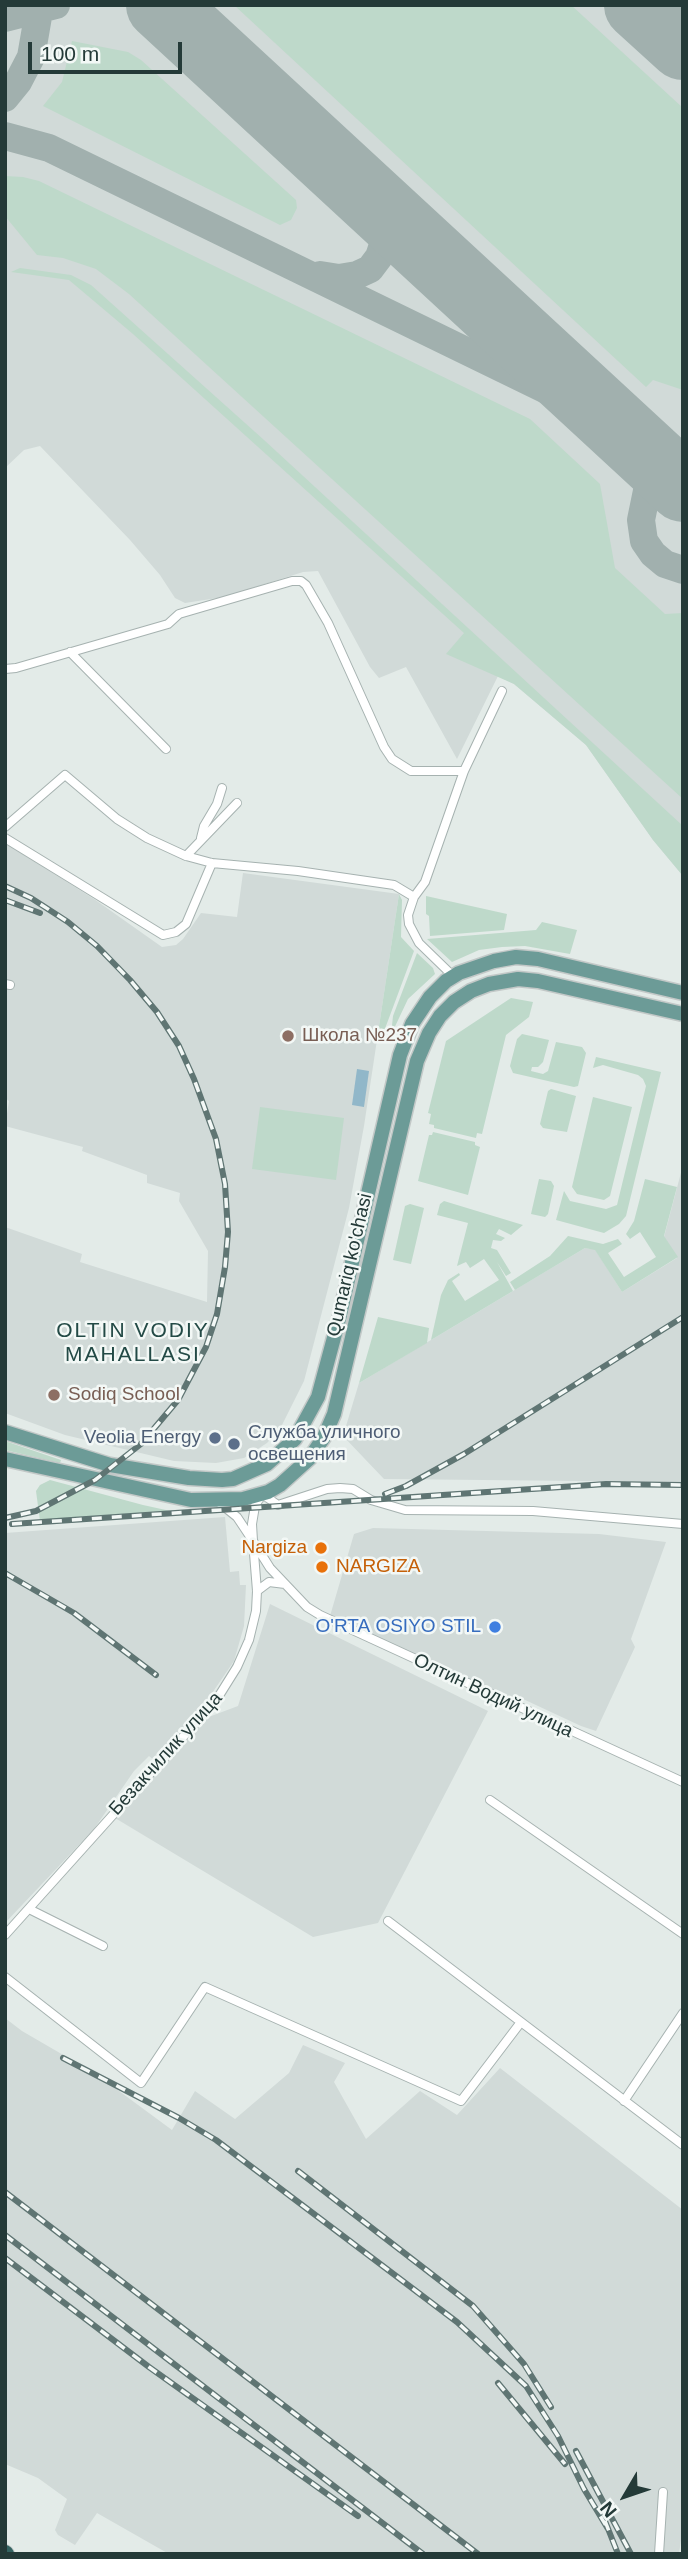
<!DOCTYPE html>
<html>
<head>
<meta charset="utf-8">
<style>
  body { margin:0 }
  #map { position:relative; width:688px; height:2559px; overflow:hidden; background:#e3ebe8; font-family:Helvetica,sans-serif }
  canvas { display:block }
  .frame { position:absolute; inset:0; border:7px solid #243a38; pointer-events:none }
  .north { position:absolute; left:590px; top:2461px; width:70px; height:70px; -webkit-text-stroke:5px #f3f8f6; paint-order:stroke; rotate:231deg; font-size:19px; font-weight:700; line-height:28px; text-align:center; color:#243a38 }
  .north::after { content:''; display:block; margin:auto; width:24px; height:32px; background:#243a38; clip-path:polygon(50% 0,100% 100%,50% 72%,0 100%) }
  .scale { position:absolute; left:28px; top:42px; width:154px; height:32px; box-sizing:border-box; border:4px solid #243a38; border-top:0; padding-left:9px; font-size:21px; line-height:24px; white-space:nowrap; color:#243a38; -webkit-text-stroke:5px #f3f8f6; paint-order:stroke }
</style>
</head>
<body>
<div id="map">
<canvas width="688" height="2559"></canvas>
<div class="frame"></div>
<div class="north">N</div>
<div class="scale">100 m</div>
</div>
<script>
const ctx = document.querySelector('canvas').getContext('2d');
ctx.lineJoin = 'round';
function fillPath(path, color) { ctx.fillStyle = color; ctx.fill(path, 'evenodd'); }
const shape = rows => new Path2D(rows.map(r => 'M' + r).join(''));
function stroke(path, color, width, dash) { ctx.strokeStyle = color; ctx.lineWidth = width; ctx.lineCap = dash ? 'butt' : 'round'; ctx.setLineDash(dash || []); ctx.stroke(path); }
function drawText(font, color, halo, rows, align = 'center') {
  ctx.font = font + ' Helvetica,sans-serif'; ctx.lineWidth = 5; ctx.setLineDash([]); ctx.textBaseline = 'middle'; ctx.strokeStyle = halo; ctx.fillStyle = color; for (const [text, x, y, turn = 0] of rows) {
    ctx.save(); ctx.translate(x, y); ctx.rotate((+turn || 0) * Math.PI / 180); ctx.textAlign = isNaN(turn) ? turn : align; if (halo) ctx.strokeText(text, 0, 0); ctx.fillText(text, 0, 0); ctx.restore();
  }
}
const built = shape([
  [5,5,683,5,683,876,653,840,586,745,514,684,498,676,457,759,406,667,379,678,370,667,318,571,303,572,224,597,185,603,175,598,160,575,130,540,40,446,24,450,5,468],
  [5,843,94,899,162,947,176,945,183,939,201,913,237,917,243,873,399,894,364,1126,349,1208,304,1381,280,1429,267,1443,244,1458,216,1463,174,1461,65,1435,5,1413,5,1227,82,1254,80,1262,207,1302,208,1251,179,1201,180,1193,147,1183,147,1175,82,1151,83,1147,5,1126,9,1101,5,1098],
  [683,1165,683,1482,384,1479,343,1436,359,1383,585,1248,595,1249,622,1292,677,1258,664,1237],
  [225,1517,230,1572,239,1571,240,1585,246,1585,244,1626,234,1661,206,1702,155,1761,149,1756,134,1771,94,1829,5,1923,5,1533],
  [373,1528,599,1534,666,1542,631,1639,635,1647,596,1731,581,1726,523,1699,504,1696,330,1616,354,1534],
  [270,1604,488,1711,378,1923,313,1937,115,1818,206,1718,238,1706],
  [5,2018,22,2031,96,2074,172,2130,195,2091,235,2119,289,2073,303,2045,345,2063,334,2082,366,2139,420,2091,457,2115,500,2068,683,2210,683,2526,679,2554,169,2554,97,2513,75,2545,58,2535,55,2530,67,2499,38,2478,5,2464]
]);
const green = shape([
  [234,5,571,5,683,108,683,390,653,380,646,387],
  [72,41,128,52,141,60,296,200,297,208,291,220,280,225,43,106,62,82],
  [5,176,23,177,39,181,530,419,600,484,615,568,665,614,683,613,683,799,129,294,96,269,63,258,37,255,5,216],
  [20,268,71,275,91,285,264,440,683,826,683,876,653,840,586,745,514,684,446,654,464,633,133,334,69,280,11,272],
  [399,894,402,900,401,937,414,951,383,1034,378,1033],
  [426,896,507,914,504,930,430,936,429,916,426,914],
  [542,922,577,930,570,954,525,946,502,947,479,950,452,962,427,939,536,930],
  [417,953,433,968,435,974,408,999,391,1035,393,1016],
  [511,998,533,1002,529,1017,506,1035,482,1134,477,1133,476,1138,434,1128,434,1125,429,1124,431,1114,428,1113,446,1041],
  [522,1034,549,1040,543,1062,538,1067,532,1067,531,1071,543,1074,548,1071,556,1042,582,1047,586,1053,578,1086,574,1087,513,1073,510,1066,517,1039],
  [596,1057,661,1072,626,1216,619,1224,604,1233,556,1220,564,1191,570,1201,606,1209,617,1205,646,1086,643,1079,638,1075,603,1065,593,1068],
  [551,1089,576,1096,567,1132,543,1128,540,1124,548,1091],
  [593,1097,632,1107,610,1196,604,1200,577,1194,572,1187],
  [260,1107,344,1118,336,1180,252,1169],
  [433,1132,475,1142,475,1145,480,1147,468,1195,418,1181,429,1135,432,1135],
  [539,1179,551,1181,554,1186,548,1214,545,1217,531,1214],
  [645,1179,677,1187,664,1236,678,1257,622,1292,595,1250,585,1248,515,1290,510,1282,550,1256,568,1236,603,1244,618,1239,622,1244,608,1253,624,1277,656,1257,640,1232,630,1239,626,1234,634,1221],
  [444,1201,523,1225,511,1235,499,1229,496,1234,505,1238,501,1241,493,1240,491,1248,497,1250,511,1273,506,1276,497,1262,513,1291,431,1340,441,1295,448,1280,459,1273,460,1275,452,1281,465,1301,499,1280,484,1259,470,1268,466,1262,457,1266,468,1223,437,1215,440,1204],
  [410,1204,424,1208,411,1264,393,1260,405,1206],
  [378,1317,429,1328,427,1343,359,1383],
  [5,1441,61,1460,60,1463,5,1450],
  [50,1480,143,1505,175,1512,40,1521,36,1491,40,1485]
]);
const water = shape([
  [357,1069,369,1071,364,1107,352,1105]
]);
const taxiway = shape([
  [155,5,176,20],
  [678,5,683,7],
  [5,18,56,5],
  [5,98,18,82,31,57,40,5],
  [5,136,49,148,610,421],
  [320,275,339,278,357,275,370,269,379,257,384,242,382,221,374,206,360,189],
  [627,436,654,451,683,455],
  [683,456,664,461,654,469,649,481,641,520,644,541,653,554,665,564,683,570]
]);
const runway = shape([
  [161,5,683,487],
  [639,5,683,45]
]);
const street = shape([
  [70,652,166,749],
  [5,669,16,668,168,624,179,614,292,581,301,581,306,585,328,623,384,747,392,759,411,771,464,771],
  [5,827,65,775,117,819,147,838,186,856,212,863,298,871,394,885,414,897],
  [5,838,163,935,176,932,186,924,212,863],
  [201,838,204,826,217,804,222,788],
  [186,856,237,803],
  [453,976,419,943,409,924,408,915,414,897,425,882,464,771,502,691],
  [5,984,10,985],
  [683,1524,533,1511,405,1510,371,1500,353,1489,340,1488,327,1489,278,1505,262,1494,255,1506,252,1524,253,1541,270,1568,307,1607,320,1615,683,1782],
  [257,1591,269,1582,285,1584],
  [490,1800,683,1934],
  [29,1909,103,1946],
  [388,1921,683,2145],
  [5,1935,217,1699,237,1667,249,1640,256,1611,257,1591,253,1541,237,1517,217,1501],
  [5,1977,141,2083,205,1987,461,2101,521,2022],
  [624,2101,683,2013],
  [659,2554,663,2492]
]);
const primary = shape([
  [5,1432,110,1465,189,1478,222,1480,233,1479,267,1464,295,1439,318,1397,339,1319,400,1055,412,1024,430,997,446,981,459,973,494,961,516,957,538,959,683,993],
  [5,1459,191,1500,243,1499,268,1492,280,1485,310,1458,324,1437,334,1414,417,1061,429,1033,440,1016,454,1002,471,991,489,984,518,979,538,981,683,1014]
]);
const highway = shape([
  [5,2553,6,2554]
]);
const rail = shape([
  [5,886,31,898,68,922,97,946,130,980,157,1012,179,1046,194,1079,216,1139,225,1184,228,1232,225,1267,217,1314,206,1347,178,1400,141,1444,95,1480,36,1511,5,1518],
  [5,900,40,913],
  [385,1494,406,1486,464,1454,683,1317],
  [12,1524,606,1484,683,1485],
  [5,1573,74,1613,156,1675],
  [63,2058,179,2118,216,2140,457,2322,526,2386,558,2436,584,2489,608,2529],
  [298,2171,473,2306,524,2364,551,2407],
  [5,2192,478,2554],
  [5,2235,423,2554],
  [5,2258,149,2367,358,2516],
  [498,2383,565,2464],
  [576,2451,631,2554],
  [605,2521,618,2554]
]);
const markers = [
  [288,1036,7,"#8d6e63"],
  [54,1395,7,"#8d6e63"],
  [215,1438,7,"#5c6f8a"],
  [234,1444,7,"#5c6f8a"],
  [321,1548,7,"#e8710a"],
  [322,1567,7,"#e8710a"],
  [495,1627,7,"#3f7fe0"]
];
const educationNames = [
  ["Школа №237",302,1036],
  ["Sodiq School",68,1395]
];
const streetNames = [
  ["Qumariq ko'chasi",350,1265,-77],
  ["Олтин Водий улица",493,1696,25],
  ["Безакчилик улица",166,1754,-48]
];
const serviceNames = [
  ["Служба уличного",248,1433],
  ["освещения",248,1455],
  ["Veolia Energy",201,1438,"right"]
];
const foodNames = [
  ["Nargiza",307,1548],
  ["NARGIZA",336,1567,"left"]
];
const shopNames = [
  ["O'RTA OSIYO STIL",481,1627]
];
const neighbourhoodNames = [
  ["OLTIN VODIY",133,1331],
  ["MAHALLASI",133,1355]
];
fillPath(built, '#d1dad8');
fillPath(green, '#bed9ca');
fillPath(water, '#91b7c9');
stroke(taxiway, '#a1b0ae', 28);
stroke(runway, '#a1b0ae', 70);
stroke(street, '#a6b2b0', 10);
stroke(primary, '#c2c8c7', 17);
stroke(highway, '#c2c8c7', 18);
stroke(street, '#fff', 8);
stroke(primary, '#6c9b97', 14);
stroke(highway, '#346361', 16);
stroke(rail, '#5f7573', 6);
stroke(rail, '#f3f8f6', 3.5, [10]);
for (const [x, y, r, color] of markers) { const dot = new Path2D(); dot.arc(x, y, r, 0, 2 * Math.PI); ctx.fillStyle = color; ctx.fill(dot); stroke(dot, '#f3f8f6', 2.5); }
drawText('19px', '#785e54', '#f3f8f6', educationNames, 'left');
drawText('19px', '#243a38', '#f3f8f6', streetNames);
drawText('19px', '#4e5e75', '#f3f8f6', serviceNames, 'left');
drawText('19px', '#c56008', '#f3f8f6', foodNames, 'right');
drawText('19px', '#366cbe', '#f3f8f6', shopNames, 'right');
ctx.letterSpacing = '2px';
drawText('21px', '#234a46', '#f3f8f6', neighbourhoodNames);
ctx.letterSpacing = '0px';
</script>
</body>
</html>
